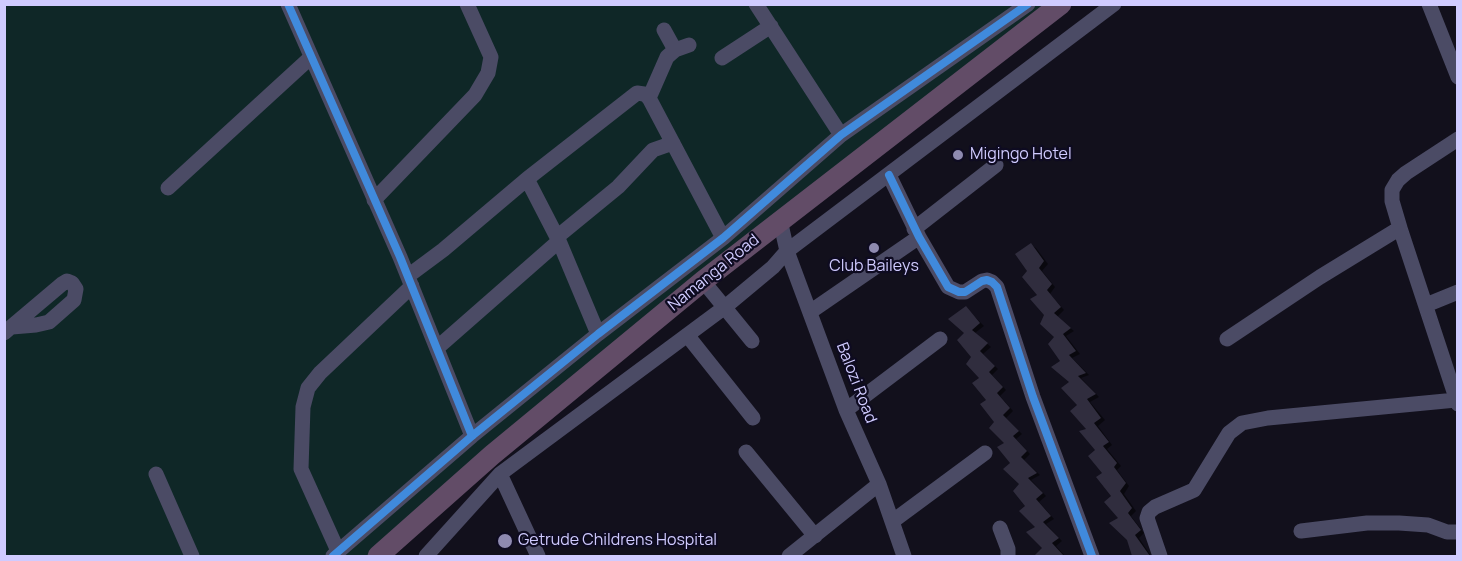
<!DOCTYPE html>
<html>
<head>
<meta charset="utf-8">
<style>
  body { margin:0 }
  #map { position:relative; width:1462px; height:561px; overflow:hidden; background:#12101c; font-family:Manrope,sans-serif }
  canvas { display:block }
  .frame { position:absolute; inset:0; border:6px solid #d0cbff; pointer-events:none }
</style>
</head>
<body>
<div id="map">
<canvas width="1462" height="561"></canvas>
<div class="frame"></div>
</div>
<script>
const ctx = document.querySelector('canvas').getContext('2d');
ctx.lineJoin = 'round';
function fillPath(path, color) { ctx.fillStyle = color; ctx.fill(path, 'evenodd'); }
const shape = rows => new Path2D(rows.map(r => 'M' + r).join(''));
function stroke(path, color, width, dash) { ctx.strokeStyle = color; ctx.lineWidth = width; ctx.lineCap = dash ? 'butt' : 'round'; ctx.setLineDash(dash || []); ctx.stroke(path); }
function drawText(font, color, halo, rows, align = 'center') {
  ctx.font = font + ' Manrope,sans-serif'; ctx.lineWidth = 4.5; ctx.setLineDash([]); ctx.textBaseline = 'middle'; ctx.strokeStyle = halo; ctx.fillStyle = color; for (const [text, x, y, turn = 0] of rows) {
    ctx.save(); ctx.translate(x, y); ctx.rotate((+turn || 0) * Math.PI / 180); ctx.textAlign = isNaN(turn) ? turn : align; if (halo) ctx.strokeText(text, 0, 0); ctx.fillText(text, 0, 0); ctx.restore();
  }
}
const green = shape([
  [4,5,1057,5,374,556,5,556]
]);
const shadow = shape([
  [1031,245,1036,248,1048,264,1042,271,1055,287,1050,294,1064,310,1057,317,1074,331,1066,336,1080,354,1072,358,1089,375,1081,378,1099,397,1090,402,1105,420,1098,426,1112,445,1107,449,1121,466,1117,470,1129,486,1124,494,1136,511,1131,516,1144,533,1139,538,1151,556,1134,556,1097,451,1062,361,1056,337,1045,315,1029,271],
  [966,308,984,326,975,333,991,347,983,354,998,369,992,375,1006,390,1000,396,1013,411,1006,418,1022,434,1016,439,1030,454,1024,460,1040,475,1031,480,1046,496,1039,502,1054,519,1046,524,1062,541,1056,546,1065,556,1037,555,1044,548,1012,463,1007,444,996,422,973,357,966,333]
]);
const building = shape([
  [1031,243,1044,261,1039,268,1052,284,1047,290,1061,307,1054,313,1071,328,1063,334,1076,351,1069,355,1086,373,1078,376,1096,394,1087,399,1101,418,1094,423,1109,442,1103,446,1117,463,1114,467,1126,483,1120,491,1132,508,1128,513,1141,530,1135,535,1150,556,1132,556,1127,540,1109,523,1118,518,1104,502,1111,496,1096,477,1102,473,1088,456,1095,450,1079,431,1086,429,1070,411,1077,405,1061,388,1069,382,1051,367,1060,361,1048,344,1054,337,1040,324,1044,315,1030,299,1037,295,1022,277,1027,271,1015,254],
  [966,306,980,323,972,330,988,343,980,351,995,366,989,372,1003,387,997,393,1010,408,1003,415,1019,431,1013,436,1027,451,1021,457,1037,473,1028,478,1043,493,1036,499,1051,516,1043,522,1059,538,1052,543,1064,556,1034,556,1042,548,1026,532,1035,527,1019,511,1025,506,1013,491,1019,484,1003,469,1010,463,997,447,1004,443,989,428,994,422,980,404,986,400,972,383,979,378,966,364,971,357,957,340,964,333,948,319]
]);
const minor = shape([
  [288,4,400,257,472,436],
  [756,4,841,135],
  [1429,4,1458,77],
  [664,30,675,50],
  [722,58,771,26],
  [649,98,667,57,675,50,689,45],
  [1458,139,1406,173,1398,180,1392,190,1392,201,1400,228,1458,404],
  [889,175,919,237,948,287,959,292,965,292,982,281,987,280,992,282,997,287,1033,397,1092,556],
  [168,188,310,58],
  [374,200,475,95,488,73,491,57,467,4],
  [780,220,787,251,846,410,879,484,904,556],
  [914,229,996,165],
  [557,237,618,187,653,150,673,143],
  [408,276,443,250,527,179],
  [703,281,752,341],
  [1426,305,1458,292],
  [810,312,919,237],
  [4,333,62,284,67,281,72,283,76,289,74,300,49,322,36,325,12,327],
  [598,334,559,241,527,179,637,93,644,94,649,98,723,238],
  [687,335,753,418],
  [1227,339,1320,277,1400,228],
  [437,348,559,241],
  [846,410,940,339],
  [746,452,815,536],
  [156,474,192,556],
  [500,474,538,556],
  [893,521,985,453],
  [1000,528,1008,549,1008,556],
  [1301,531,1367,523,1399,523,1428,525,1447,532,1458,532],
  [338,551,301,469,303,407,308,388,320,373,412,286],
  [333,556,472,436,598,334,723,238,841,135,1028,4],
  [426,556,500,474,725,307,773,267,787,251,1114,4],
  [789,556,879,484],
  [1160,556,1147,518,1149,512,1155,507,1194,490,1229,433,1242,423,1268,418,1456,400]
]);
const highway = shape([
  [378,556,492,455,703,281,1061,4]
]);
const cycleway = shape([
  [288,4,400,257,472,436],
  [889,175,919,237,948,287,959,292,965,292,982,281,987,280,992,282,997,287,1033,397,1092,556],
  [333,556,472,436,598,334,723,238,841,135,1028,4]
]);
const markers = [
  [958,155,6,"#8e8ab0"],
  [874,248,6,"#8e8ab0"],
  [505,541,8,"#8e8ab0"]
];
const poiNames = [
  ["Migingo Hotel",970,155],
  ["Club Baileys",874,267,"center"],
  ["Getrude Childrens Hospital",518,541]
];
const streetNames = [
  ["Namanga Road",714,273,-39],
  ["Balozi Road",856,383,69]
];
fillPath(green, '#0f2727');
fillPath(shadow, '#0007');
fillPath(building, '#302d3e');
stroke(minor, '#4b4b65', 15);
stroke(highway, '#624c67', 21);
stroke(cycleway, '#408adc', 8);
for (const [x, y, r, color] of markers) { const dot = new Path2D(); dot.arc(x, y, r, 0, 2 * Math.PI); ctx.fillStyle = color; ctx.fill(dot); stroke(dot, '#0e0b21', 2); }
drawText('16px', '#d0cbff', '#0e0b21', poiNames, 'left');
drawText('16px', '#d0cbff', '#0e0b21', streetNames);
</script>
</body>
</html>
